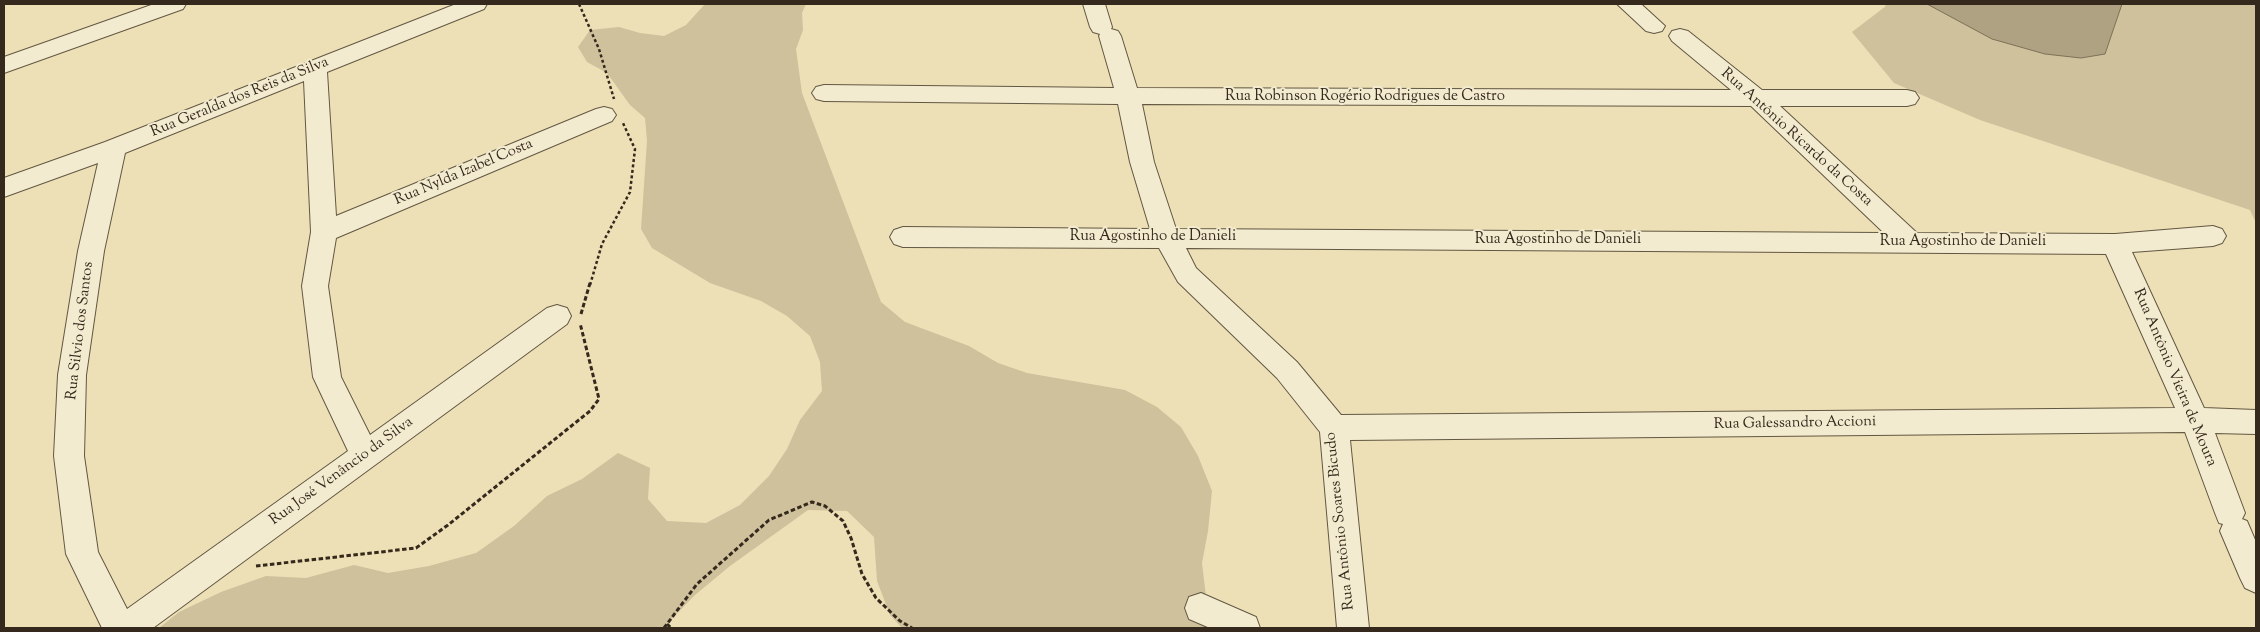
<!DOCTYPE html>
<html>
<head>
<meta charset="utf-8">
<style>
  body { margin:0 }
  #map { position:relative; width:2260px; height:632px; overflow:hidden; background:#ede0b6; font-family:"Sorts Mill Goudy",serif }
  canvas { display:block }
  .frame { position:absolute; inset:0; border:5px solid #34291c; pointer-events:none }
</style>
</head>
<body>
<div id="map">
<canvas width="2260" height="632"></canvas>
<div class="frame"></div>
</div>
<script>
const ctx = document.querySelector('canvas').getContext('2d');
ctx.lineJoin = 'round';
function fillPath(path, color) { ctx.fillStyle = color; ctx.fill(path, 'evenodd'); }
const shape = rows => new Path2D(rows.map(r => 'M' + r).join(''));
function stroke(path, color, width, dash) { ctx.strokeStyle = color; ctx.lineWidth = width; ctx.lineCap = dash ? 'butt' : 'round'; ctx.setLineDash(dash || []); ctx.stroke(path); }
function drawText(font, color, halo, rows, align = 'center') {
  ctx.font = font + ' "Sorts Mill Goudy",serif'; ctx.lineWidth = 4; ctx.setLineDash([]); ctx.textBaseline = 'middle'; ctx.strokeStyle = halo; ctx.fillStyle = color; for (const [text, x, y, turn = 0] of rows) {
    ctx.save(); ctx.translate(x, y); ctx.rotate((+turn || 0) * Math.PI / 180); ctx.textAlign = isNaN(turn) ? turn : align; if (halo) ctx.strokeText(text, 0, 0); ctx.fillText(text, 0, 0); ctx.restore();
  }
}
const green = shape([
  [705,4,806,4,802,13,803,30,796,49,802,93,881,302,905,322,969,346,998,363,1027,373,1125,390,1157,407,1181,427,1198,456,1212,491,1208,531,1202,563,1207,605,1216,628,902,628,890,615,877,581,874,537,847,511,808,510,730,566,695,595,663,628,159,628,179,612,221,592,266,576,306,578,354,565,388,573,429,566,476,553,514,526,547,496,582,479,618,453,650,468,648,499,667,521,706,523,740,505,769,476,787,449,800,420,822,391,820,362,810,336,787,316,761,301,710,283,652,248,641,229,647,141,645,118,630,105,607,73,587,62,578,47,590,30,619,27,640,33,664,36,686,25],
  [1883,4,2256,4,2256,223,2250,210,1980,120,1894,83,1852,32,1886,6]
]);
const water = shape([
  [1927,4,2122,4,2105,54,2081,58,2045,54,1992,39,1927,4]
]);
const pathFar1 = shape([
  [579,4,599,49,614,99],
  [590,285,602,244,630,192,635,149,623,123]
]);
const path = shape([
  [581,314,590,283],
  [256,566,416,548,448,525,590,411,599,399,580,323],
  [667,624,671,628],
  [664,628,697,584,769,520,812,502,825,506,843,521,851,538,862,574,876,598,900,621,912,628]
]);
const minor = shape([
  [154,4,186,4,183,9,4,73,4,57,154,4],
  [456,4,487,4,484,9,327,72,336,216,596,109,604,107,612,109,616,115,612,121,336,238,328,286,341,377,370,435,547,308,557,305,567,308,571,316,567,324,153,628,102,628,66,554,54,456,58,375,78,251,98,163,4,197,4,178,105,142,456,4],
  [304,81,311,232,302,286,313,377,348,451,127,609,98,552,84,456,86,375,104,251,125,153,304,81],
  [1083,4,1105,4,1112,27,1111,29,1118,31,1121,36,1137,88,1731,90,1672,41,1669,36,1672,31,1680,29,1688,31,1762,90,1907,90,1915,92,1919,98,1915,104,1907,106,1780,106,1917,233,2115,234,2213,226,2222,229,2226,236,2222,243,2213,246,2132,252,2204,408,2256,410,2256,434,2215,433,2245,513,2242,519,2247,521,2256,542,2256,593,2245,588,2240,578,2220,531,2223,524,2219,523,2215,513,2185,432,1350,440,1369,628,1337,628,1320,432,1277,378,1178,282,1159,248,903,247,894,244,890,237,894,230,903,227,1150,229,1130,162,1118,104,824,101,816,99,812,93,816,87,824,85,1114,88,1099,36,1100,34,1093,32,1090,27,1083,4],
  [1142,104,1751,106,1884,233,1176,229,1154,162,1142,104],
  [1186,248,2106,254,2175,408,1341,415,1297,362,1196,268,1186,248],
  [1617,4,1641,4,1665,26,1662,31,1654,33,1646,31,1617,4],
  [1201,593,1256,617,1260,628,1210,628,1189,619,1185,608,1189,597,1201,593]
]);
const streetNames = [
  ["Rua Robinson Rogério Rodrigues de Castro",1365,97],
  ["Rua Geralda dos Reis da Silva",240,98,-22],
  ["Rua Antônio Ricardo da Costa",1796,138,42],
  ["Rua Nylda Izabel Costa",464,173,-23],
  ["Rua Agostinho de Danieli",1153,237],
  ["Rua Agostinho de Danieli",1558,240],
  ["Rua Agostinho de Danieli",1963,242],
  ["Rua Silvio dos Santos",81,331,-83],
  ["Rua Antônio Vieira de Moura",2174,378,67],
  ["Rua Galessandro Accioni",1795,424,-1],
  ["Rua José Venâncio da Silva",342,472,-36],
  ["Rua Antônio Soares Bicudo",1341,521,-96]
];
fillPath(green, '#cec19c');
fillPath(water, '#aea282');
stroke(water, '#7d7259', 1);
stroke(minor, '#625742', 2);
stroke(pathFar1, '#34291c', 2.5, [3, 2.5]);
stroke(path, '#34291c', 3, [4.5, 2.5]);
fillPath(minor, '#f3ebd0');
drawText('15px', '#34291c', '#f3ebd0', streetNames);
</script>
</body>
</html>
